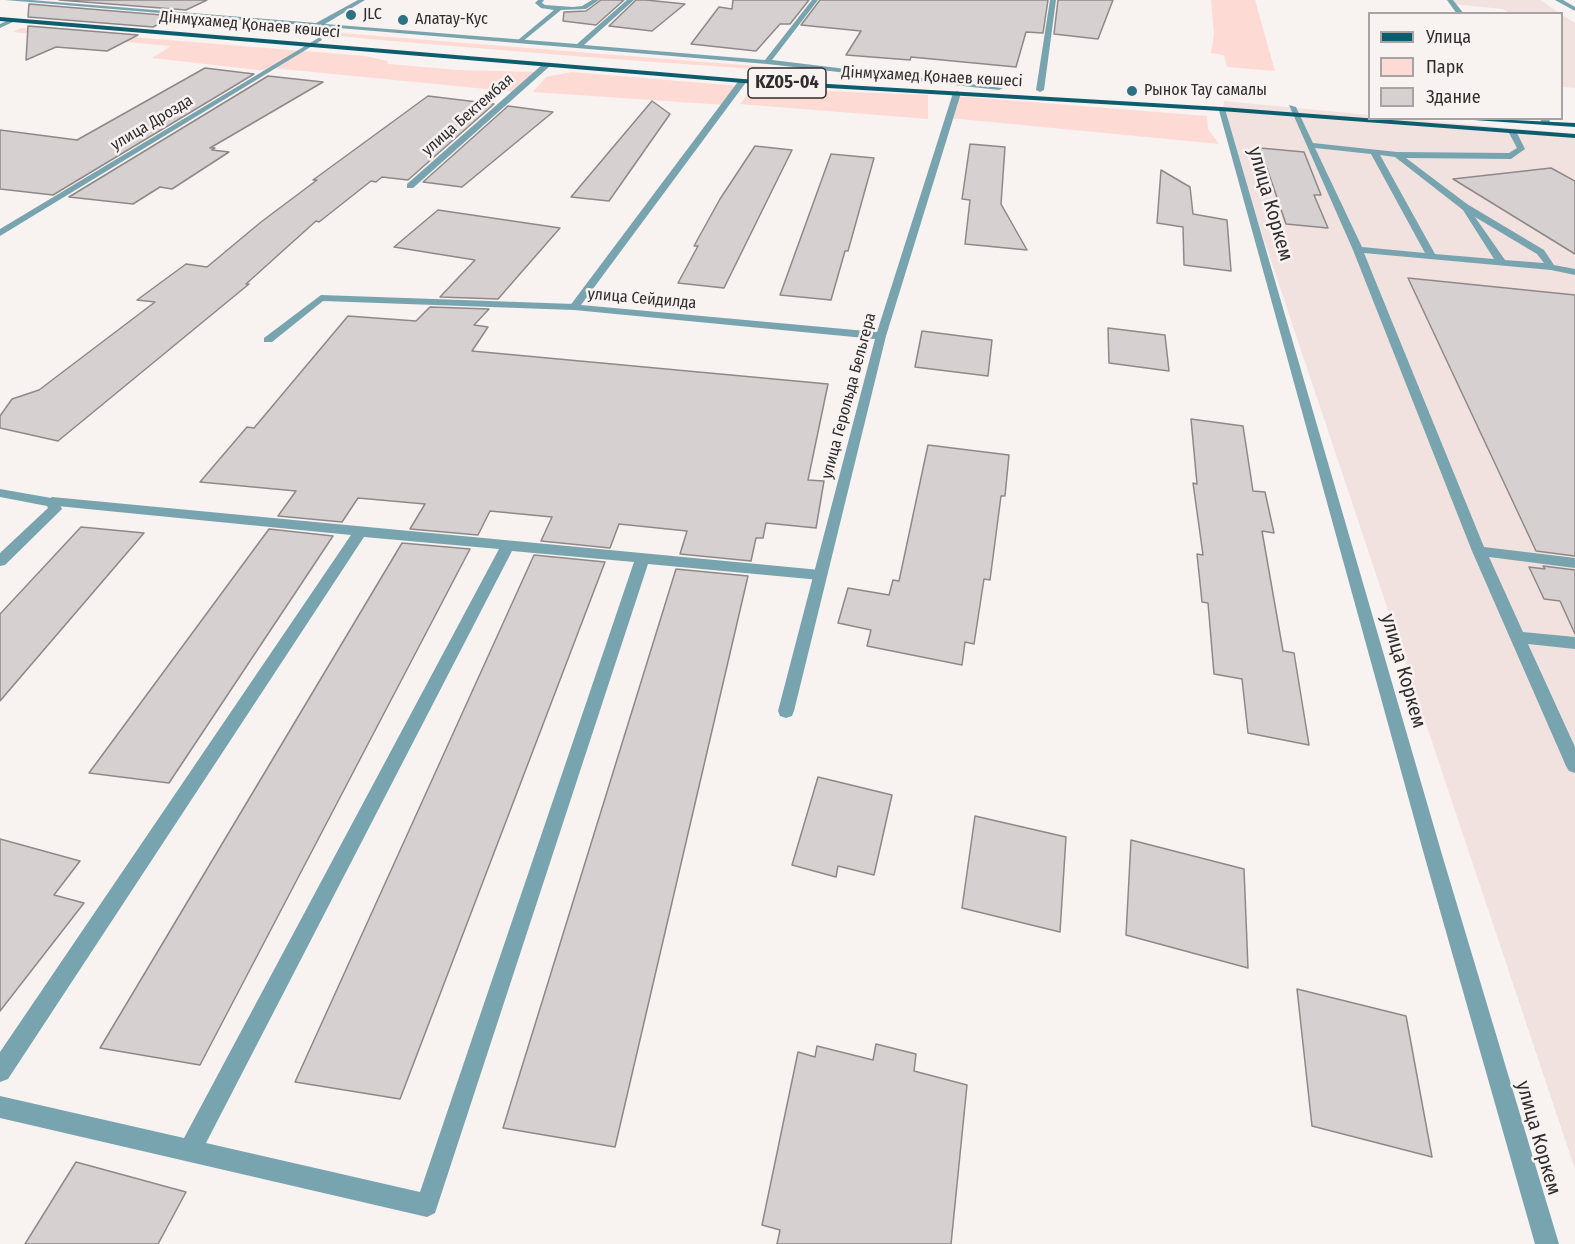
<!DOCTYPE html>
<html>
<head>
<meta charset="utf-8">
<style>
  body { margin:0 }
  #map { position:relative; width:1575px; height:1244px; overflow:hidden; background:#f8f2f1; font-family:"Fira Sans Condensed",sans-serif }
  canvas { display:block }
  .legend { position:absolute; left:1368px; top:12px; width:195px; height:108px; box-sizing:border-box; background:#f8f2f1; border:2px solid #a8a3a3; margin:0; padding:8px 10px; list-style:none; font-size:18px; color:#302d2d }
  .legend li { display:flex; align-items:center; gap:12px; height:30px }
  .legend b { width:30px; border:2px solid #a8a3a3 }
</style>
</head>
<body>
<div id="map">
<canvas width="1575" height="1244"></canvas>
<ul class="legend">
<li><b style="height:8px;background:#0c5e6e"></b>Улица</li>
<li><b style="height:16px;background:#fedad4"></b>Парк</li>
<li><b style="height:16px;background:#d6d1d0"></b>Здание</li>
</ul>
</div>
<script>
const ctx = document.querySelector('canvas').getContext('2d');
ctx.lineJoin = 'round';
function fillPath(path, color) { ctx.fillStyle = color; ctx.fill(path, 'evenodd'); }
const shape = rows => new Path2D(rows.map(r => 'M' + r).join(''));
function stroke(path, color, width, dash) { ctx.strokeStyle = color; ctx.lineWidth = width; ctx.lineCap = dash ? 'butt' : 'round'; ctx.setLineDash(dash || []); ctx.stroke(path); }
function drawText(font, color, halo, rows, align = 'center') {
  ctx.font = font + ' "Fira Sans Condensed",sans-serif'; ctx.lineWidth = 5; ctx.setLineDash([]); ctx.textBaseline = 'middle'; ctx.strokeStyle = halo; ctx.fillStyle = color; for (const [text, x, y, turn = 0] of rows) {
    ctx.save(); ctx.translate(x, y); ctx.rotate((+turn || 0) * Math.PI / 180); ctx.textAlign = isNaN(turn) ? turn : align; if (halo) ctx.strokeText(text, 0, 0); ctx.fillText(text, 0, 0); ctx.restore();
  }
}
const built = shape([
  [1451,0,1541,0,1559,13,1510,13,1502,9,1454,4],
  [1562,15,1575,23,1575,88,1562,87],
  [1224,101,1369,115,1370,118,1410,119,1575,134,1575,1169,1222,114]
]);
const green = shape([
  [1211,0,1255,0,1275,71,1227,67,1224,55,1211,53,1214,34],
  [254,26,590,53,783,68,781,71,586,57,368,39],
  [21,28,365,56,387,61,388,64,458,70,539,72,517,92,272,68,267,71,152,58,171,46,13,32],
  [572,72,739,86,725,105,533,92,546,77],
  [753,88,928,95,928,119,740,104],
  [956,96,1207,116,1208,129,1219,144,949,118]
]);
const building = shape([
  [59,0,207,0,186,10,59,0],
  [601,0,624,0,596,25,563,21,564,12,586,11,601,0],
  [636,0,646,0,685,4,652,31,609,26,636,0],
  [733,0,809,0,790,24,780,24,756,51,691,44,719,7,732,9,733,0],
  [820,0,1048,0,1043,33,1026,32,1016,67,911,57,910,60,846,55,861,31,801,25,820,0],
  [1058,0,1113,0,1098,39,1054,34,1058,0],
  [29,4,174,16,153,27,28,17,29,4],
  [28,26,138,35,107,51,56,47,26,60,28,26],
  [205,68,254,74,53,195,0,189,0,130,77,140,205,68],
  [268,76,323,82,210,148,215,148,212,150,229,152,172,189,160,187,133,204,69,197,268,76],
  [428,96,494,104,408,180,382,177,376,182,371,181,319,222,316,221,246,284,249,284,58,441,0,428,0,416,12,399,39,390,155,302,137,300,186,264,207,267,261,222,317,180,313,180,428,96],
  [652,101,670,114,609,201,571,197,652,101],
  [508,106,553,112,462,187,423,182,508,106],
  [970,144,1005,147,1001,204,1027,250,965,244,970,200,962,199,970,144],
  [755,146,792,150,724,288,678,283,698,246,694,246,720,199,755,146],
  [1260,148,1304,152,1321,195,1314,195,1328,228,1286,224,1260,148],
  [831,154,874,158,848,251,845,251,831,300,780,295,831,154],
  [1551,168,1575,181,1575,254,1453,179,1551,168],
  [1161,170,1190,187,1193,214,1227,220,1231,271,1184,265,1183,227,1157,223,1161,170],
  [438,210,560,228,498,299,440,297,475,260,394,247,438,210],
  [1408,278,1575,295,1575,556,1536,551,1408,278],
  [430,307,489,309,474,325,488,327,472,351,828,384,808,480,824,481,816,528,766,523,763,538,756,538,751,561,680,554,687,531,619,524,610,548,541,541,552,517,490,511,478,535,410,529,425,504,358,498,342,522,278,516,296,491,200,482,247,427,254,428,348,316,416,321,430,307],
  [1108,328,1165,335,1169,371,1109,363,1108,328],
  [922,331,992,340,988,376,915,367,922,331],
  [1191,419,1243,426,1253,491,1265,492,1274,533,1262,531,1283,651,1294,653,1309,745,1248,733,1242,679,1214,674,1208,603,1202,602,1197,554,1203,555,1193,483,1197,484,1191,419],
  [928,445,1009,455,1005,496,1001,496,990,580,984,579,974,644,965,642,962,665,867,646,871,630,838,623,848,588,889,595,893,580,899,581,928,445],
  [81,527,144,533,0,701,0,614,81,527],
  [269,529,333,536,169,783,89,773,269,529],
  [402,543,470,549,200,1065,100,1048,402,543],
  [534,555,605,562,400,1099,295,1082,534,555],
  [1543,566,1575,570,1575,634,1560,601,1544,599,1529,567,1545,569,1543,566],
  [676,569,748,576,615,1147,503,1128,676,569],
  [818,777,892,795,874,875,838,866,836,877,792,865,818,777],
  [975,816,1066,837,1060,932,962,908,975,816],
  [0,839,80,861,54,895,84,903,0,1011,0,839],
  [1131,840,1244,869,1248,968,1126,935,1131,840],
  [1297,989,1406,1016,1432,1157,1312,1126,1297,989],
  [876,1044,916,1054,914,1071,967,1085,951,1244,777,1244,780,1230,762,1225,798,1052,815,1057,817,1046,873,1060,876,1044],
  [76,1162,186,1192,158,1244,25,1244,76,1162]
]);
const service = shape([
  [538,0,544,0,542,3,545,5,573,7,582,6,592,0,599,0,586,9,561,10,522,42,518,42,518,40,554,10,541,8,535,3,538,0],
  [1289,105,1296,107,1313,143,1397,152,1509,153,1517,148,1509,133,1513,131,1517,133,1525,149,1511,159,1406,158,1467,204,1544,250,1554,265,1575,269,1575,275,1551,270,1364,253,1484,547,1575,558,1575,568,1489,557,1523,632,1575,637,1575,649,1528,644,1575,747,1575,773,1569,771,1566,766,1472,551,1353,250,1289,105],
  [1315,148,1371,154,1425,253,1362,247,1315,148],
  [1380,155,1395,157,1463,210,1494,259,1435,254,1380,155],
  [1475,217,1537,254,1544,263,1505,260,1475,217],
  [321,295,574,304,579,307,574,310,323,301,272,342,264,342,264,338,321,295],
  [52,497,820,570,827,575,820,580,648,564,435,1213,427,1217,0,1118,0,1096,184,1138,499,549,364,537,8,1079,0,1082,0,1052,351,535,47,505,45,502,52,497],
  [512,551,634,562,420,1192,206,1143,512,551]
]);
const minor = shape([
  [5,0,31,0,316,23,358,0,365,0,325,24,577,44,627,0,634,0,584,45,765,60,812,0,818,0,772,60,1003,88,999,90,767,64,5,0],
  [1050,0,1056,0,1044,90,1040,92,1036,90,1050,0],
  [1447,0,1453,0,1464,14,1457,14,1447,0],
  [1555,0,1563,0,1575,7,1575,11,1555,0],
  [13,18,15,21,0,28,0,24,13,18],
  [320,37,322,40,0,236,0,229,320,37],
  [543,64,550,66,413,188,407,188,407,184,543,64],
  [740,79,747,81,581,305,877,332,953,93,957,91,961,93,886,336,794,711,792,716,786,718,780,716,778,711,875,339,574,310,569,307,740,79],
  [1218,107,1225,109,1443,858,1559,1244,1535,1244,1425,858,1218,107],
  [1539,118,1548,118,1551,123,1544,125,1539,118],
  [0,489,57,499,62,509,5,565,0,566,0,553,48,508,47,506,0,497,0,489]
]);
const primary = shape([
  [0,17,743,79,1221,107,1575,134,1575,138,1221,111,743,83,0,21,0,17],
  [1470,118,1575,123,1575,127,1474,120,1470,118]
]);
const markers = [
  [351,15,6,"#2d7281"],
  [403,20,6,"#2d7281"],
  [1132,91,6,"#2d7281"]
];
const farPoinames = [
  ["JLC",363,15],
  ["Алатау-Кус",415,20],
  ["Рынок Тау самалы",1144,91]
];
const farStreetnames = [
  ["Дінмұхамед Қонаев көшесі",250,25,5],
  ["Дінмұхамед Қонаев көшесі",932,77,3],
  ["улица Бектембая",468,115,-41],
  ["улица Дрозда",152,123,-31],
  ["улица Сейдилда",642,299,5],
  ["улица Герольда Бельгера",849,396,-75]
];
const shields = [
  [787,83,78]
];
const shieldNames = [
  ["KZ05-04",787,83]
];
const streetNames = [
  ["улица Коркем",1270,204,74],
  ["улица Коркем",1403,671,74],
  ["улица Коркем",1538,1138,74]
];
fillPath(built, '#f1e2df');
fillPath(green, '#fedad4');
fillPath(building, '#d6d1d0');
stroke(building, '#8e8988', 1.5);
fillPath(service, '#78a4af');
fillPath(minor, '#78a4af');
fillPath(primary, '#0c5e6e');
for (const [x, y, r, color] of markers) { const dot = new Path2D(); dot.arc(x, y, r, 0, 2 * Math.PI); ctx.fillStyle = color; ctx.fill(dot); stroke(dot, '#f8f2f1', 2); }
drawText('16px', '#302d2d', '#f8f2f1', farPoinames, 'left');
drawText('16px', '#302d2d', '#f8f2f1', farStreetnames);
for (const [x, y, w] of shields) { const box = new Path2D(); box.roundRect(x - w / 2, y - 15, w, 30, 4.5); ctx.fillStyle = '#f8f2f1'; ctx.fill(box); stroke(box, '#302d2d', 1.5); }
drawText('bold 18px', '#302d2d', null, shieldNames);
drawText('20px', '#302d2d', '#f8f2f1', streetNames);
</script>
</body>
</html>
